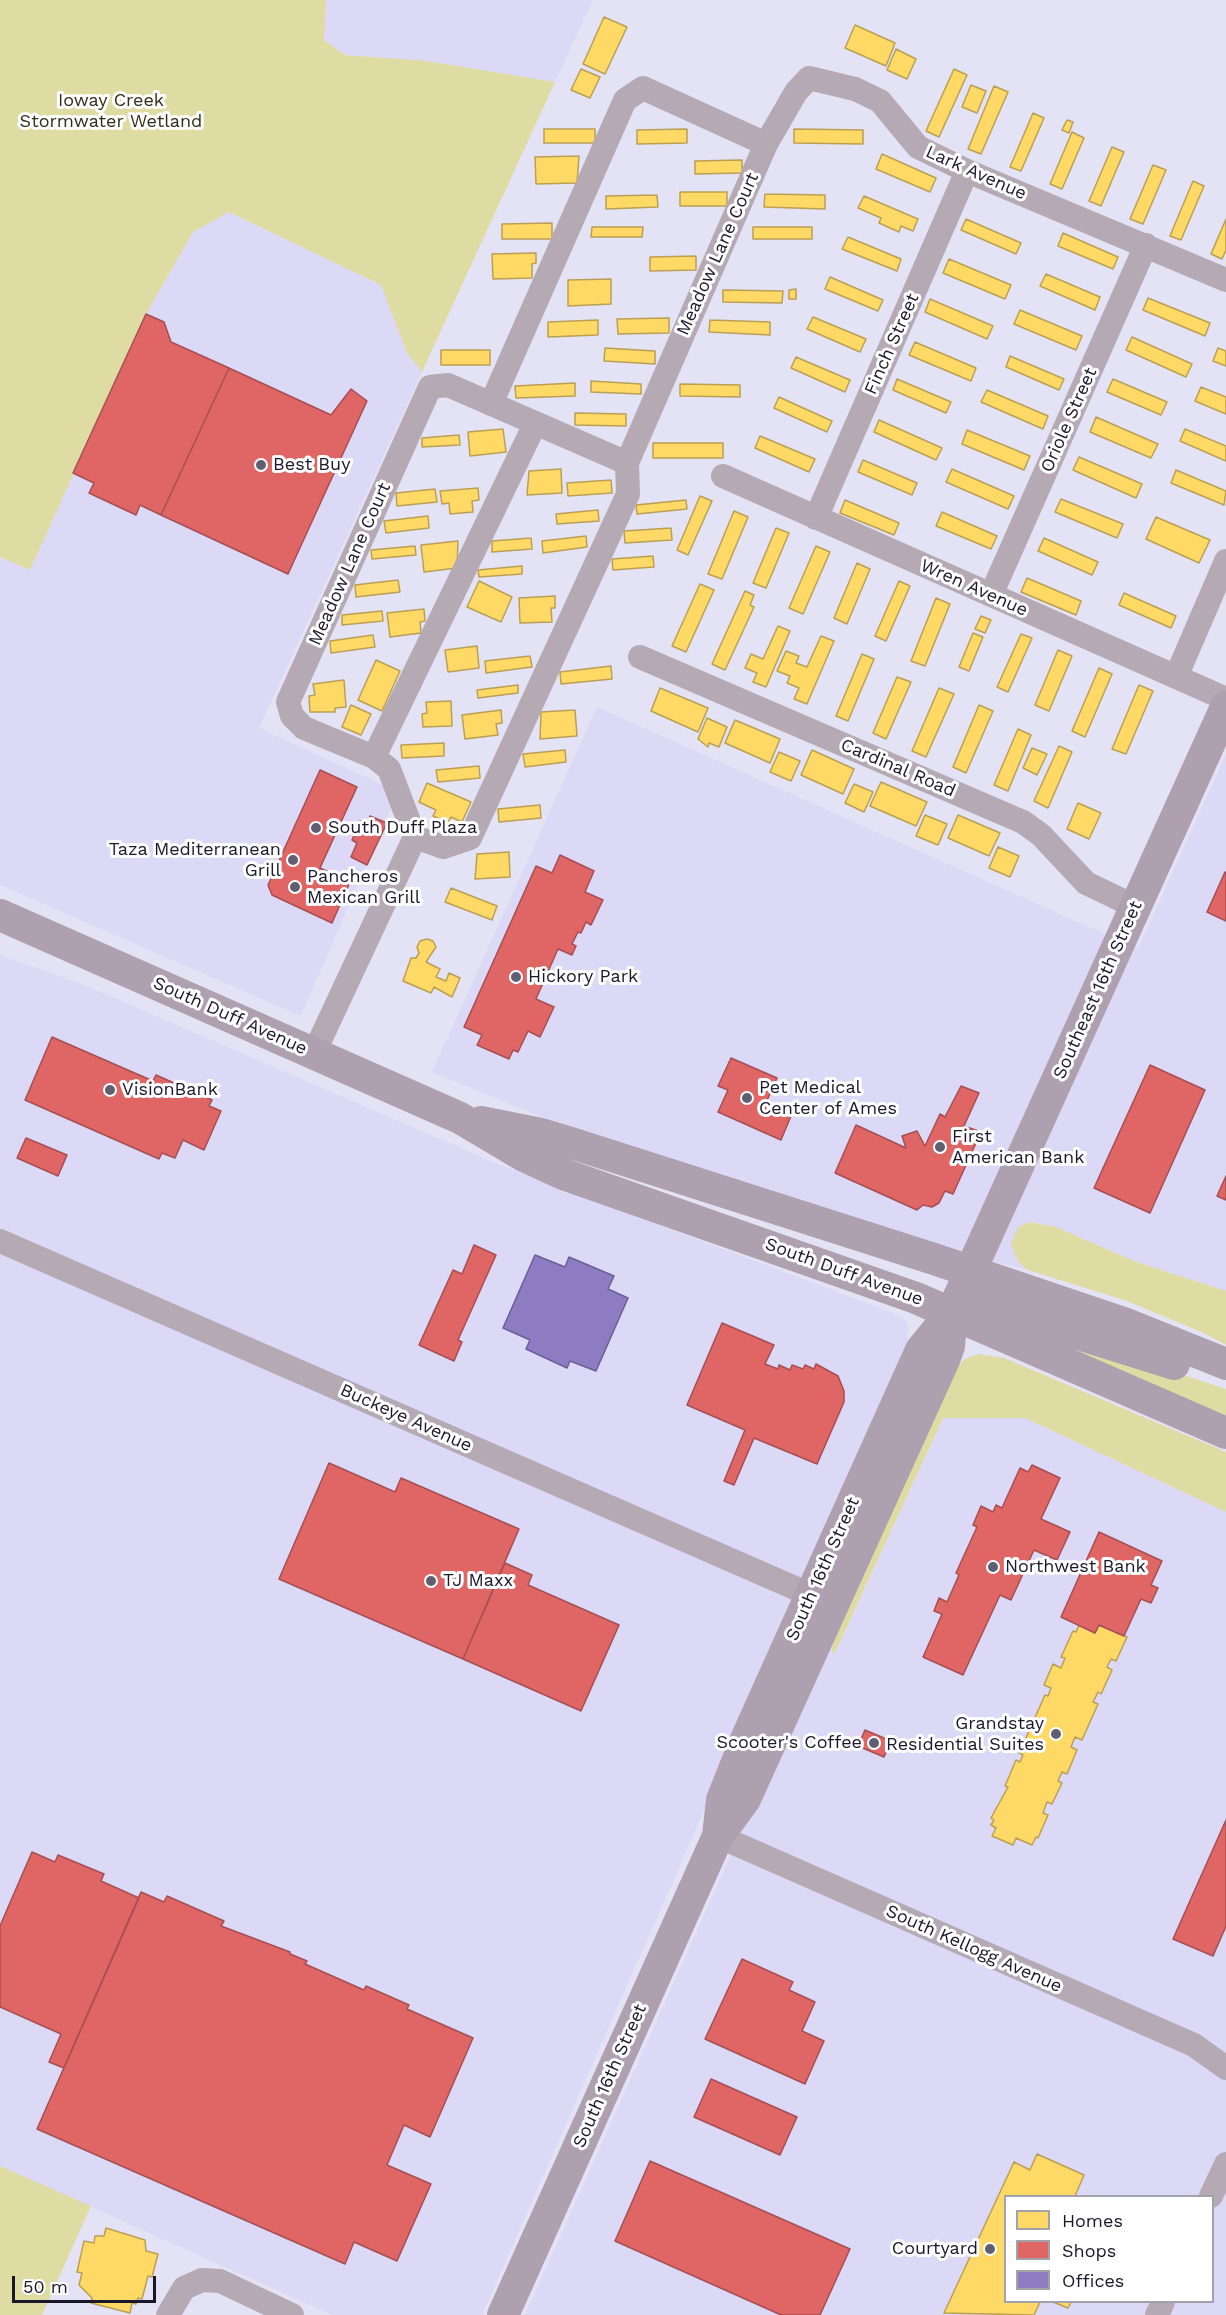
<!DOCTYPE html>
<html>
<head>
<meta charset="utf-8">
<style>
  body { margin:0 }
  #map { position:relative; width:1226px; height:2315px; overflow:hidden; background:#e4e3f5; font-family:"Work Sans",sans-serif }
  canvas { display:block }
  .legend { position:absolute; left:1004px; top:2195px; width:210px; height:108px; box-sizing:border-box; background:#fff; border:2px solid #a3a2aa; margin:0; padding:8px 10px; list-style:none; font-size:18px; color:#1a172b }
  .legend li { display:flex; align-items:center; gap:12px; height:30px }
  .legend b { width:30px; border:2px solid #a3a2aa }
  .scale { position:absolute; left:12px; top:2276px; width:144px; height:27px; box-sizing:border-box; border:3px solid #1a172b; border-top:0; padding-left:8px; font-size:18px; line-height:21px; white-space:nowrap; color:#1a172b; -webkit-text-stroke:4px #fff; paint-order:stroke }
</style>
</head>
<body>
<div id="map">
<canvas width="1226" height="2315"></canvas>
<ul class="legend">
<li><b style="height:16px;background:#ffd966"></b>Homes</li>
<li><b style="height:16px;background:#e06666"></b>Shops</li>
<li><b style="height:16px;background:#8e7cc3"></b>Offices</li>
</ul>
<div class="scale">50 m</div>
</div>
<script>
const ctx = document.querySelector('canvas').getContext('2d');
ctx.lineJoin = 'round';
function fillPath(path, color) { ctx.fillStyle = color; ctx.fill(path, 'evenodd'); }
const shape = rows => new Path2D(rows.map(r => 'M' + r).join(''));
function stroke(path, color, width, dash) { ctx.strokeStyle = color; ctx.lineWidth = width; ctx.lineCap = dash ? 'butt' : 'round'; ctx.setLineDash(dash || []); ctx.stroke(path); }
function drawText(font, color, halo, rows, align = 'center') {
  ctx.font = font + ' "Work Sans",sans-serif'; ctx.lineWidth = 6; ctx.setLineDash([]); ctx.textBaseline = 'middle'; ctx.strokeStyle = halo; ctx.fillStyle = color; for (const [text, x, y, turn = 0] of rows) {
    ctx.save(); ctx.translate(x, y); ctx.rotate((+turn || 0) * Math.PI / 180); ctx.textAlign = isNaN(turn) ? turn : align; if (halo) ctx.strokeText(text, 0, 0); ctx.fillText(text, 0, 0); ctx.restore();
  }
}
const built = shape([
  [326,0,593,0,555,82,427,61,345,55,324,40],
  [229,212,381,285,407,353,422,372,259,728,398,792,301,1016,0,885,0,557,30,570,146,314,193,232],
  [597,707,1138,949,1226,754,1226,1291,1134,1261,1056,1227,1030,1222,1018,1227,1019,1263,1028,1270,923,1245,583,1134,432,1072],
  [0,955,87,986,495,1163,893,1313,906,1321,909,1328,906,1352,482,2315,332,2315,0,2166],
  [943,1418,1025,1418,1226,1512,1226,2315,525,2315,773,1761,834,1635,835,1654],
  [1006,2196,1212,2196,1212,2302,1006,2302]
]);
const green = shape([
  [0,0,326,0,324,40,345,55,427,61,555,82,422,372,407,353,381,285,229,212,193,232,146,314,30,570,0,557],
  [1030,1222,1056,1227,1134,1261,1226,1291,1226,1345,1206,1334,1127,1301,1028,1270,1019,1263,1011,1244,1018,1227],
  [1057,1333,1226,1389,1226,1418,1054,1341],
  [978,1354,1004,1358,1226,1452,1226,1512,1025,1418,943,1418,834,1655,832,1650,834,1635,954,1372,963,1360],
  [0,2166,91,2206,42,2315,0,2315]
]);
const homes = shape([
  [604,17,627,27,605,74,583,64,604,17],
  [855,25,895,43,886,66,845,48,855,25],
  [896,49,916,59,907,79,887,70,896,49],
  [581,69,600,77,590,98,571,90,581,69],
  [954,69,967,75,939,137,926,131,954,69],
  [971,85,986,91,977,113,962,107,971,85],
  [994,86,1008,92,981,154,968,149,994,86],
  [1033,113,1044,118,1021,171,1010,167,1033,113],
  [1067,120,1073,122,1069,133,1062,130,1067,120],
  [544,129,595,129,595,143,544,143,544,129],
  [687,129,687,143,637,144,637,130,687,129],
  [794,129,863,130,863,144,794,143,794,129],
  [1072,132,1084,138,1062,189,1050,184,1072,132],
  [1112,147,1124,152,1101,206,1089,201,1112,147],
  [882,154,936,178,930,192,876,169,882,154],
  [579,156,577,183,536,184,535,157,579,156],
  [742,160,742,173,695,174,695,161,742,160],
  [1153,165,1166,170,1143,224,1130,219,1153,165],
  [1193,181,1204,186,1181,240,1170,236,1193,181],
  [680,192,727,192,727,206,680,206,680,192],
  [765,194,825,195,825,209,764,207,765,194],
  [657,195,658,207,606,209,606,196,657,195],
  [864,196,918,219,913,231,901,226,899,232,879,223,881,218,858,208,864,196],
  [966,219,1021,243,1016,254,961,230,966,219],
  [1226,219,1226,250,1222,259,1211,254,1226,219],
  [552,223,552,239,502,239,502,224,552,223],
  [592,227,643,227,642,237,591,237,592,227],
  [753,227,812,227,812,239,753,239,753,227],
  [1063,233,1118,257,1113,269,1058,246,1063,233],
  [848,237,901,259,897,271,842,249,848,237],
  [536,253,536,263,532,264,532,278,493,279,492,254,536,253],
  [696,256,696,270,650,271,650,257,696,256],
  [949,259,1011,285,1005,299,943,273,949,259],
  [1046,274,1100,297,1095,310,1040,286,1046,274],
  [830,277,883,300,878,311,825,289,830,277],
  [611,279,611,304,568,306,568,280,611,279],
  [796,289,796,299,789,299,789,290,796,289],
  [723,290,783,291,782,303,723,302,723,290],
  [1148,298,1210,323,1205,336,1143,310,1148,298],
  [930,299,993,326,987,339,925,312,930,299],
  [1020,310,1082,336,1076,350,1014,324,1020,310],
  [813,317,866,339,860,352,807,329,813,317],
  [669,318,669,333,618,334,617,319,669,318],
  [598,320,598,335,548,337,548,322,598,320],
  [710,320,770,322,770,335,709,332,710,320],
  [1132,337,1192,364,1186,377,1126,350,1132,337],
  [915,342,976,368,971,381,909,355,915,342],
  [605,348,655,351,655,364,604,361,605,348],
  [1218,348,1226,351,1226,366,1213,361,1218,348],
  [441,350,490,350,490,365,441,365,441,350],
  [1010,356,1064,379,1059,390,1006,367,1010,356],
  [796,357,850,380,845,392,791,368,796,357],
  [897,379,951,402,946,413,893,390,897,379],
  [1113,379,1167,402,1161,415,1107,392,1113,379],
  [591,381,641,384,641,394,591,392,591,381],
  [575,383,575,396,516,398,515,386,575,383],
  [680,384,740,385,740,397,680,396,680,384],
  [1201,387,1226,397,1226,414,1195,401,1201,387],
  [987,390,1048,416,1043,429,981,402,987,390],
  [779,397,832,421,827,432,774,408,779,397],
  [575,413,626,414,626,426,575,425,575,413],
  [1096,417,1158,444,1151,458,1090,432,1096,417],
  [879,420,942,448,936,460,874,432,879,420],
  [503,429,506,452,470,456,468,432,503,429],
  [1185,429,1226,446,1226,461,1180,441,1185,429],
  [967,430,1030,456,1024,470,962,444,967,430],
  [459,435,460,445,422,447,422,438,459,435],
  [760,436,815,459,809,472,755,448,760,436],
  [653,443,723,443,723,458,653,458,653,443],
  [1079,457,1142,484,1136,498,1073,470,1079,457],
  [863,460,917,483,912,495,858,472,863,460],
  [561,469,562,493,527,495,529,471,561,469],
  [952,469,1014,496,1008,509,946,482,952,469],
  [1176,470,1226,491,1224,505,1171,483,1176,470],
  [611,480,612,493,568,496,567,483,611,480],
  [478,488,479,500,472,501,473,512,450,514,449,503,442,504,440,491,478,488],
  [435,489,437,502,397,506,396,493,435,489],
  [700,496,712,501,688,555,677,550,700,496],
  [1061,499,1123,524,1117,538,1055,512,1061,499],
  [686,500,687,509,637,514,636,505,686,500],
  [845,500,899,523,894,535,840,513,845,500],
  [598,510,599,521,557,524,556,514,598,510],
  [734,511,748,517,722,579,708,574,734,511],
  [942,512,997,536,991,549,936,526,942,512],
  [428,516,429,528,386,533,384,521,428,516],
  [1156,517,1210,540,1199,563,1146,539,1156,517],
  [671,528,672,540,625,543,624,531,671,528],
  [776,528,789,533,766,588,753,583,776,528],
  [586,536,587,547,543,553,542,541,586,536],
  [531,538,532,549,492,552,492,541,531,538],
  [1044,538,1098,562,1092,575,1038,551,1044,538],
  [458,541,457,568,424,572,421,545,458,541],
  [415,546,416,555,372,559,371,550,415,546],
  [816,546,830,552,803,614,789,608,816,546],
  [653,556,654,567,613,570,612,559,653,556],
  [857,563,870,569,847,624,834,618,857,563],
  [522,566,522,574,479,577,478,570,522,566],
  [1027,578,1081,601,1076,615,1021,592,1027,578],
  [398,580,400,592,356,597,355,585,398,580],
  [479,581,512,597,501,622,467,607,479,581],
  [899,581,910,586,886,641,875,636,899,581],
  [700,584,714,590,686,652,672,646,700,584],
  [745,591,754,595,750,605,754,607,725,670,712,664,745,591],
  [1124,593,1176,616,1171,628,1119,605,1124,593],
  [555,596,555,608,551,608,552,622,520,623,519,598,555,596],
  [936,598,950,604,925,666,911,661,936,598],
  [424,609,425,621,420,622,421,633,390,637,387,613,424,609],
  [382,611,383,621,342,625,342,615,382,611],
  [981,616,991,620,985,633,975,629,981,616],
  [778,626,790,631,766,687,753,682,757,673,745,668,751,654,763,659,778,626],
  [973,633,983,637,969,671,959,667,973,633],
  [1021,634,1032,638,1008,692,997,687,1021,634],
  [373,635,375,647,331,653,330,641,373,635],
  [821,636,834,641,807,704,794,699,799,688,787,683,790,676,777,671,786,651,799,656,796,663,807,667,821,636],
  [477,646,479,668,448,672,445,650,477,646],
  [1058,650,1072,656,1049,711,1035,705,1058,650],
  [862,654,874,659,848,721,836,716,862,654],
  [530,656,532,667,486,673,485,661,530,656],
  [376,660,400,671,382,711,358,700,376,660],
  [611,666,612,679,561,684,560,672,611,666],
  [1099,668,1112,674,1085,737,1072,731,1099,668],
  [897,677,911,682,886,739,873,733,897,677],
  [344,680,346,707,335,708,335,712,310,712,309,696,315,695,313,684,344,680],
  [518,685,518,693,478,698,477,690,518,685],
  [1139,685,1153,691,1126,754,1112,749,1139,685],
  [660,688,708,708,698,732,651,711,660,688],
  [939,688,954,694,926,757,912,751,939,688],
  [451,701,452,726,423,727,422,714,427,713,426,702,451,701],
  [351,705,371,714,361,735,342,727,351,705],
  [979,705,993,711,966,773,953,767,979,705],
  [501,710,502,723,496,724,498,735,465,739,462,715,501,710],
  [575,710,577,736,540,739,541,712,575,710],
  [707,718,727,727,719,747,709,743,708,747,698,739,707,718],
  [735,720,780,739,770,763,725,743,735,720],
  [1018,729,1031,735,1008,791,994,785,1018,729],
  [444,743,444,756,402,758,401,745,444,743],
  [1059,746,1072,752,1048,808,1034,801,1059,746],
  [1032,748,1047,754,1037,775,1023,768,1032,748],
  [565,750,566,762,525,767,523,754,565,750],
  [812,750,854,769,843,794,801,775,812,750],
  [779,752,800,761,791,781,770,772,779,752],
  [479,766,480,778,438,782,436,770,479,766],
  [881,782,927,802,916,826,870,806,881,782],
  [427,783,471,802,462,822,451,817,448,823,433,816,436,810,419,802,427,783],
  [854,784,873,792,864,812,845,803,854,784],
  [1078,803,1101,813,1089,839,1067,829,1078,803],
  [540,805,541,818,499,822,498,809,540,805],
  [925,815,947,824,938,845,916,836,925,815],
  [958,815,1000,833,989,856,948,838,958,815],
  [998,847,1019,856,1010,877,989,868,998,847],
  [509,852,510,877,475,879,477,854,509,852],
  [451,888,497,906,492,920,445,902,451,888],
  [427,939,433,941,436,947,426,962,440,969,436,977,446,981,449,973,460,978,452,997,434,987,431,993,403,981,411,958,416,958,419,953,417,947,420,941,427,939],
  [1079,1625,1095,1633,1099,1625,1127,1637,1116,1661,1111,1659,1107,1667,1112,1670,1101,1694,1098,1692,1093,1702,1098,1704,1082,1740,1075,1737,1071,1747,1077,1750,1067,1774,1062,1772,1058,1781,1062,1783,1052,1804,1047,1802,1043,1813,1048,1815,1038,1838,1036,1837,1032,1845,1016,1838,1013,1845,992,1836,996,1828,991,1825,994,1820,991,1818,1008,1787,1005,1786,1016,1760,1020,1762,1023,1755,1019,1753,1030,1729,1033,1731,1037,1723,1033,1722,1045,1695,1048,1696,1051,1688,1044,1685,1053,1664,1061,1668,1065,1658,1061,1657,1073,1631,1076,1632,1079,1625],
  [1037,2154,1084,2175,1075,2196,1006,2196,1006,2302,1040,2302,1034,2315,944,2313,1014,2162,1030,2170,1037,2154],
  [106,2228,145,2240,146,2251,158,2254,152,2277,148,2276,142,2299,138,2298,136,2304,132,2303,130,2313,91,2303,92,2298,79,2285,82,2273,77,2272,84,2241,94,2243,95,2236,104,2236,106,2228],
  [1053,2302,1071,2302,1068,2308,1053,2302]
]);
const shops = shape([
  [146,314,164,322,171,342,229,368,161,515,140,505,136,515,89,493,94,483,73,473,146,314],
  [229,368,331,415,351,389,367,401,288,574,161,515,229,368],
  [320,770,357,787,320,868,350,882,332,923,272,895,268,885,320,770],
  [370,816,387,823,367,865,351,857,357,843,352,840,360,821,367,824,370,816],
  [560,855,594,871,585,892,603,900,591,925,586,922,581,933,578,932,572,944,576,946,572,955,558,949,536,999,554,1007,540,1037,528,1031,518,1052,513,1050,509,1059,477,1045,482,1035,464,1027,536,866,552,873,560,855],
  [1225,872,1226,873,1226,921,1207,912,1225,872],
  [52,1037,153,1081,156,1075,212,1100,209,1106,221,1111,204,1150,183,1140,175,1158,162,1153,159,1159,25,1100,52,1037],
  [731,1058,777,1078,765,1105,791,1116,781,1140,718,1112,728,1090,718,1086,731,1058],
  [1150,1065,1205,1090,1150,1213,1094,1188,1150,1065],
  [961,1086,979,1093,964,1126,981,1132,953,1194,945,1191,939,1203,932,1207,923,1205,917,1210,835,1173,856,1125,906,1148,902,1136,917,1131,925,1146,940,1114,945,1117,961,1086],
  [26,1138,67,1155,58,1176,17,1158,26,1138],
  [1226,1176,1226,1200,1217,1196,1226,1176],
  [474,1245,496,1255,458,1340,462,1342,454,1361,419,1345,453,1270,462,1274,474,1245],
  [722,1323,774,1345,765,1364,778,1369,779,1365,790,1370,792,1365,803,1369,805,1365,814,1369,816,1364,838,1376,844,1391,844,1402,817,1464,754,1438,734,1485,724,1481,745,1430,687,1405,722,1323],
  [329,1463,395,1492,401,1478,519,1529,463,1659,279,1579,329,1463],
  [1032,1465,1060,1478,1041,1519,1070,1532,1057,1560,1034,1550,1011,1600,1000,1595,963,1675,923,1657,942,1614,934,1611,939,1598,947,1602,959,1575,956,1573,977,1527,973,1525,981,1506,993,1512,996,1505,1002,1508,1020,1468,1028,1472,1032,1465],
  [1099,1532,1162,1561,1151,1585,1158,1588,1151,1603,1141,1599,1124,1636,1099,1625,1095,1633,1061,1617,1099,1532],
  [505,1563,532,1575,528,1585,619,1625,581,1711,463,1659,505,1563],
  [865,1730,891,1741,884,1757,858,1746,865,1730],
  [1226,1820,1226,1926,1213,1956,1173,1939,1226,1820],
  [32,1852,55,1862,58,1855,104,1874,101,1881,139,1898,64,2068,49,2062,61,2034,0,2007,0,1926,32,1852],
  [141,1892,164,1902,167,1896,224,1921,221,1926,290,1952,290,1954,307,1961,305,1964,364,1990,366,1986,409,2005,407,2009,473,2038,430,2137,404,2125,387,2165,431,2184,397,2261,354,2242,345,2264,37,2129,141,1892],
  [742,1959,793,1982,789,1990,815,2002,802,2031,824,2041,805,2084,705,2039,742,1959],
  [711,2079,797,2117,780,2155,694,2117,711,2079],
  [650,2161,850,2249,820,2315,781,2315,615,2241,650,2161]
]);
const offices = shape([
  [535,1255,565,1267,569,1257,614,1276,608,1289,628,1298,596,1371,570,1361,567,1368,526,1349,530,1340,503,1328,535,1255]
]);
const minor = shape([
  [491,404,625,100,643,88,766,144],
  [627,463,448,385,430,387,288,702,292,716,304,728,374,757,389,769,415,837,443,847,470,838,628,494,627,463,766,144,796,92,809,78,855,89,880,101,918,147,967,171,1226,280],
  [723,476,1226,699],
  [816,518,967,171],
  [991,595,1146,245],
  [640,657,1023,822,1041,835,1086,883,1136,907],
  [1176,677,1226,561],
  [374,757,535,424],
  [314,1053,415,837],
  [0,1241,811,1595],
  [718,1836,1194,2045,1226,2068],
  [1211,2196,1226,2164],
  [168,2315,184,2288,202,2280,220,2281,292,2315],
  [1157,2315,1163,2302]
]);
const major = shape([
  [0,915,460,1118,524,1156,563,1174,916,1298,1226,1433],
  [481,1122,541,1134,571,1143,934,1259,1129,1325,1226,1364],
  [953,1312,974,1304,986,1305,1174,1364],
  [718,1836,722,1800,747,1737,921,1350,952,1312,1226,707],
  [503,2315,718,1836,745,1799,944,1360,949,1346,952,1312]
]);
const markers = [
  [261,465,6,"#615e72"],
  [316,828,6,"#615e72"],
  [293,860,6,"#615e72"],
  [295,887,6,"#615e72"],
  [516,977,6,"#615e72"],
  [110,1090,6,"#615e72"],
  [747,1098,6,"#615e72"],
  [940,1147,6,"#615e72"],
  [993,1567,6,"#615e72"],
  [431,1581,6,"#615e72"],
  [1056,1734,6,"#615e72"],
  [874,1743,6,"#615e72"],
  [990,2249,6,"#615e72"]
];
const parkNames = [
  ["Ioway Creek",111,101],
  ["Stormwater Wetland",111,122]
];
const streetNames = [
  ["Lark Avenue",976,173,24],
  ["Meadow Lane Court",718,254,-66],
  ["Finch Street",892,344,-66],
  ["Oriole Street",1069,420,-66],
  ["Meadow Lane Court",350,564,-66],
  ["Wren Avenue",974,588,24],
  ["Cardinal Road",898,768,23],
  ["Southeast 16th Street",1098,990,-66],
  ["South Duff Avenue",230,1016,24],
  ["South Duff Avenue",844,1272,20],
  ["Buckeye Avenue",406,1418,24],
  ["South 16th Street",823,1569,-66],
  ["South Kellogg Avenue",974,1949,24],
  ["South 16th Street",610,2076,-66]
];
const poiNames = [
  ["Best Buy",273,465],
  ["South Duff Plaza",328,828],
  ["Taza Mediterranean",281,850,"right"],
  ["Grill",281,871,"right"],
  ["Pancheros",307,877],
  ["Mexican Grill",307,898],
  ["Hickory Park",528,977],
  ["Pet Medical",759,1088],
  ["Center of Ames",759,1109],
  ["VisionBank",122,1090],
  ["First",952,1137],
  ["American Bank",952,1158],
  ["Northwest Bank",1005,1567],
  ["TJ Maxx",443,1581],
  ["Grandstay",1044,1724,"right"],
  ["Residential Suites",1044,1745,"right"],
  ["Scooter's Coffee",862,1743,"right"],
  ["Courtyard",978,2249,"right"]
];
fillPath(built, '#dbd9f6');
fillPath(green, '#dedca3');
fillPath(homes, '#ffd966');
stroke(homes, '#ba9f54', 1.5);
fillPath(shops, '#e06666');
stroke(shops, '#a54e54', 1.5);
fillPath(offices, '#8e7cc3');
stroke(offices, '#6b5e95', 1.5);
stroke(minor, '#b5a9b4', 24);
stroke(major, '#aea0ae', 32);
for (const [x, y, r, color] of markers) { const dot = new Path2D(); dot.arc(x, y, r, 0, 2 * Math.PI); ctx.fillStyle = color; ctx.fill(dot); stroke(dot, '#fff', 2); }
drawText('18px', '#2f2f19', '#fff', parkNames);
drawText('18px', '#1a172b', '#fff', streetNames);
drawText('18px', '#1a172b', '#fff', poiNames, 'left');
</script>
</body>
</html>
